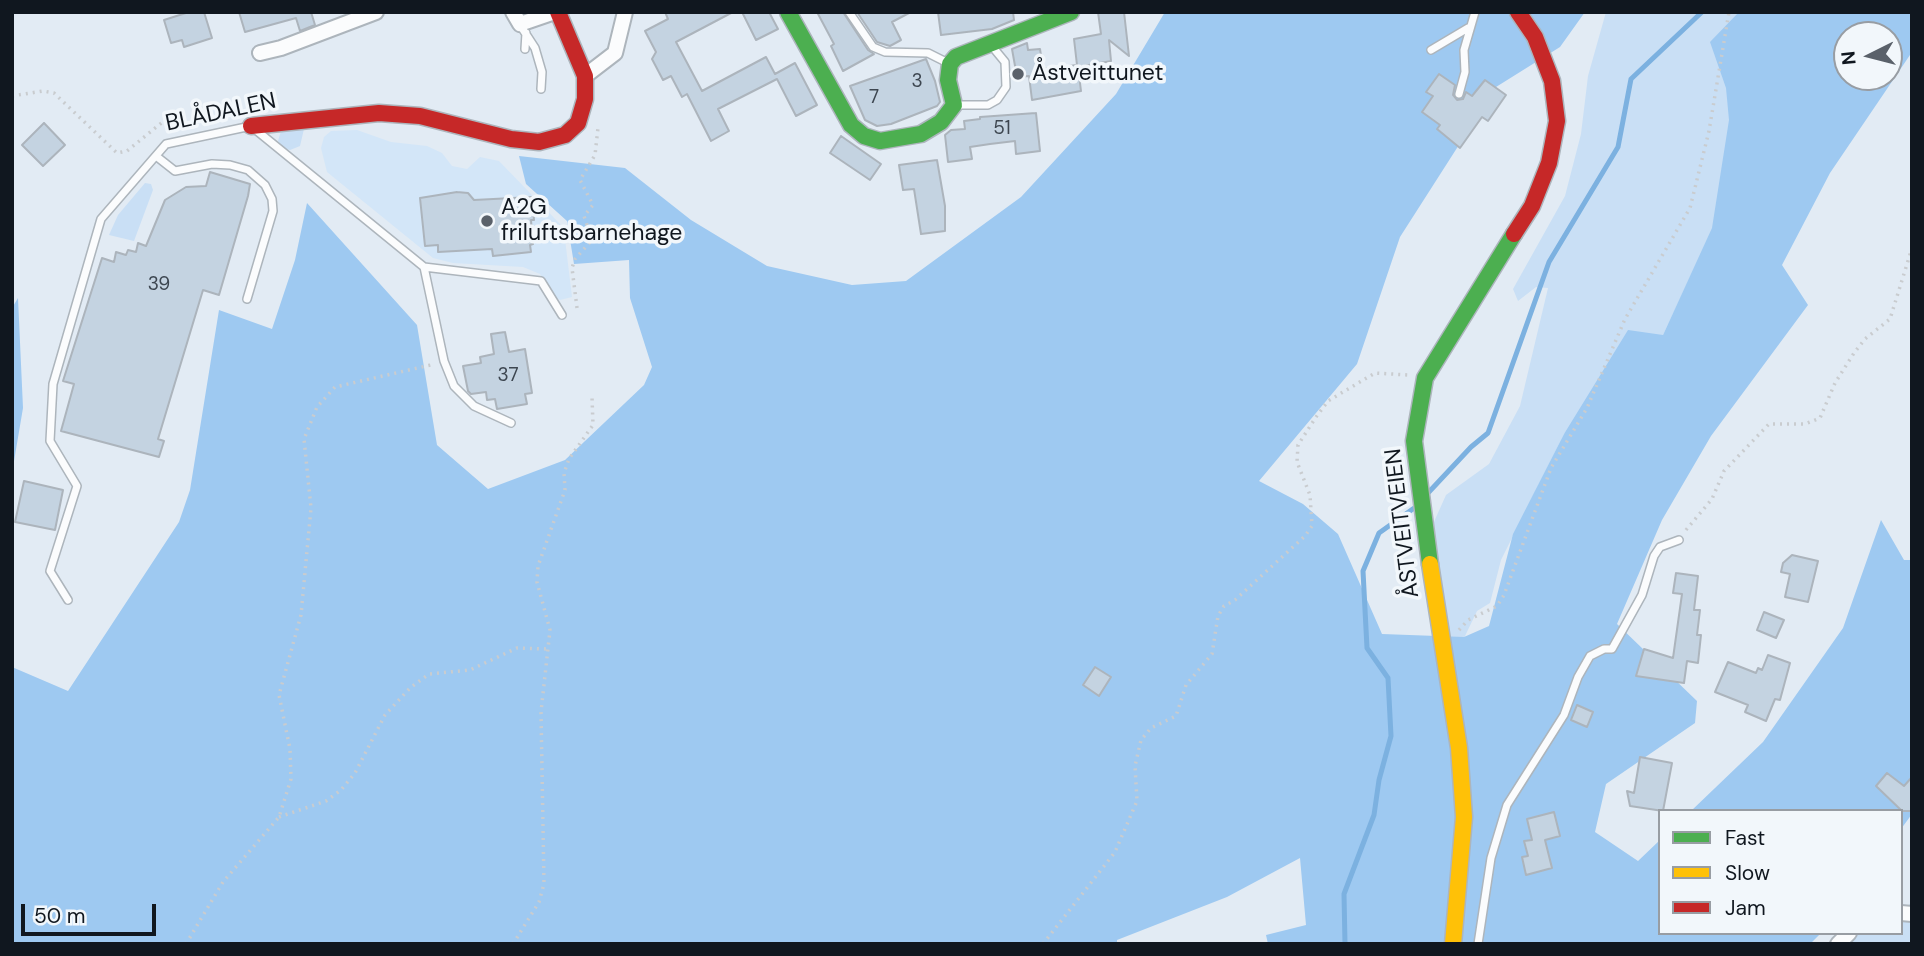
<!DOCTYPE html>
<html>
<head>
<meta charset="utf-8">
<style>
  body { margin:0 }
  #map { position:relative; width:1924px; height:956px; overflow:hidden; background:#e2ebf4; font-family:"DM Sans",sans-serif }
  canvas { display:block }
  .frame { position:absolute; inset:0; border:14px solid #10171f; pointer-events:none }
  .legend { position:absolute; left:1658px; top:809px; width:245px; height:126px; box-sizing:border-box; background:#f2f7fb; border:2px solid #989da3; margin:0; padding:9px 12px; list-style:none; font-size:21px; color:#10171f }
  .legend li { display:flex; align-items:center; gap:14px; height:35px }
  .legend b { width:35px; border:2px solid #989da3 }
  .north { position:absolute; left:1833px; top:21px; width:70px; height:70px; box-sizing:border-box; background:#f2f7fb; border:2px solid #989da3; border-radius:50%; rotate:264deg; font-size:19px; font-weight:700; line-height:28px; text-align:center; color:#10171f }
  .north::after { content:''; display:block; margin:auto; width:24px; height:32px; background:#5a616a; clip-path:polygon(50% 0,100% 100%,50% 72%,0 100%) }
  .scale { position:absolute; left:21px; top:904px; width:135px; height:32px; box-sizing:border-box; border:4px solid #10171f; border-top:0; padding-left:9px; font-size:21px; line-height:24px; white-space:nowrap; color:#10171f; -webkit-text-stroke:5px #f2f7fb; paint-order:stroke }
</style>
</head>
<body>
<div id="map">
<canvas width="1924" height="956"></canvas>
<div class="frame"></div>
<ul class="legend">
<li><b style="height:9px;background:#4caf50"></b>Fast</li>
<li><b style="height:9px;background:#ffc107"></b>Slow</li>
<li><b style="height:9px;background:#c62828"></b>Jam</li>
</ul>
<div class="north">N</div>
<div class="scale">50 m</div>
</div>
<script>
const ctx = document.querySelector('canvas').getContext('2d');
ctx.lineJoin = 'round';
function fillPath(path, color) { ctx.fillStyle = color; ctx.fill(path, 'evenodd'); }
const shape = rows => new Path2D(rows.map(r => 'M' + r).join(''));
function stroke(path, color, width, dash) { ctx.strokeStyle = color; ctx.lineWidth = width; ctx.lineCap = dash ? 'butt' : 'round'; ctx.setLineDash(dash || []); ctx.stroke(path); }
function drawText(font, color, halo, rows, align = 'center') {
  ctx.font = font + ' "DM Sans",sans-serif'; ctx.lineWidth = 7; ctx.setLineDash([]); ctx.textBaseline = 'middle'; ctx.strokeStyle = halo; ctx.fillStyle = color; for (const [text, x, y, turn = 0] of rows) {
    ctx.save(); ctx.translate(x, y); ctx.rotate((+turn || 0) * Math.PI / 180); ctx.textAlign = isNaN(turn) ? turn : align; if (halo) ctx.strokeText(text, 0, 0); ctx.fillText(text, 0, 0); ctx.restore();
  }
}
const built = shape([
  [357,130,391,142,427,146,442,153,452,166,467,169,480,157,499,161,560,224,565,239,572,297,560,300,553,296,540,274,523,267,453,263,433,258,327,172,321,148,324,137,331,131]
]);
const green = shape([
  [1606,12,1747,12,1714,226,1663,335,1564,434,1501,560,1490,603,1477,611,1455,657,1433,626,1429,533,1446,495,1489,464,1520,406,1548,288,1536,287,1518,301,1513,289,1565,196,1581,134,1588,76],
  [304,129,300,146,290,150,282,148,278,141,281,131],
  [145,183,151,184,153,190,134,241,109,235,118,215],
  [1912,902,1912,944,1839,944,1849,933,1901,933,1901,912]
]);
const forest = shape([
  [1165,12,1585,12,1560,47,1496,87,1400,237,1357,364,1259,481,1303,504,1338,534,1382,634,1464,637,1489,626,1513,534,1564,434,1628,330,1663,335,1712,228,1729,120,1726,88,1710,42,1739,12,1912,12,1912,52,1830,173,1782,265,1808,305,1711,436,1662,520,1617,624,1697,701,1695,723,1606,784,1595,832,1638,861,1660,840,1660,933,1821,933,1810,944,1268,944,1266,935,1306,925,1300,858,1227,897,1117,940,1117,944,12,944,12,667,68,691,179,522,190,490,219,310,272,329,295,260,307,203,417,325,437,445,488,489,565,460,644,385,652,367,630,298,629,260,574,264,567,221,526,184,519,156,625,168,691,220,767,266,852,285,906,281,1021,197,1116,94],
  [1847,35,1889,35,1889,77,1847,77],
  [18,298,23,408,12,473,12,308],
  [1881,520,1904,560,1912,560,1912,814,1901,829,1901,811,1691,811,1763,742,1843,628]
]);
const stream = shape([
  [1428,493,1471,447,1488,433,1549,262,1618,147,1631,79,1702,12],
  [1345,944,1344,894,1374,815,1379,780,1391,736,1388,678,1367,648,1363,571,1379,533,1417,506]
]);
const building = shape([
  [189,12,204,12,212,38,184,47,182,40,171,43,164,20,189,12],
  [239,12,311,12,315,25,300,31,296,18,245,32,239,12],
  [665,12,733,12,676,42,702,91,766,57,775,74,795,63,817,105,796,116,777,79,718,109,729,131,711,141,687,94,682,97,671,76,663,80,652,59,656,52,645,31,668,19,665,12],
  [742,12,769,12,778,29,756,40,742,12],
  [817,12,843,12,868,50,874,54,843,71,831,46,834,44,817,12],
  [857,12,911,12,892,22,901,40,890,46,877,42,857,12],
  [938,12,1013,12,1014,20,992,29,941,35,938,12],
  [1098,12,1124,12,1129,56,1109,40,1111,61,1078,67,1081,91,1032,100,1029,76,1017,77,1012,49,1027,43,1028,50,1040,49,1043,69,1077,65,1074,39,1101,34,1098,12],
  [926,59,935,81,940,102,937,106,891,124,877,126,865,120,850,86,926,59],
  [1439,74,1455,85,1453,95,1457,100,1463,99,1466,92,1472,96,1485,80,1506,95,1488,121,1482,117,1460,148,1437,129,1440,125,1422,112,1433,96,1426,92,1439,74],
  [1036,113,1040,151,1016,154,1015,141,990,144,970,147,972,159,948,162,945,135,951,130,965,129,964,121,980,119,980,117,1036,113],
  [44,123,65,145,43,166,22,145,44,123],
  [841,136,881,164,870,180,830,153,841,136],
  [937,160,945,206,945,231,921,234,914,189,903,190,899,165,937,160],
  [210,172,250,184,248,196,219,295,203,290,158,439,164,441,159,457,61,431,74,384,63,381,102,258,114,262,116,252,126,255,128,250,136,252,138,243,146,246,165,200,186,187,206,186,210,172],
  [457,192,468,193,474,200,532,197,534,220,531,220,533,244,530,245,531,252,493,256,492,249,438,252,438,245,425,246,420,198,457,192],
  [505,332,509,352,525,349,532,393,525,394,527,404,497,409,495,399,487,400,486,392,471,394,468,391,463,366,481,363,480,357,494,354,491,334,505,332],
  [24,481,63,490,55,530,15,522,24,481],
  [1792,555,1818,561,1808,602,1785,597,1790,574,1781,572,1783,563,1792,555],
  [1676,573,1698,576,1694,610,1700,610,1697,635,1701,635,1698,663,1687,661,1684,683,1636,676,1644,649,1673,658,1682,594,1673,593,1676,573],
  [1764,612,1784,620,1776,638,1757,630,1764,612],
  [1768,655,1790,663,1780,700,1775,699,1766,721,1745,712,1748,705,1715,692,1728,662,1756,673,1758,668,1762,670,1768,655],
  [1095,667,1111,677,1099,696,1083,685,1095,667],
  [1577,705,1593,712,1587,727,1571,720,1577,705],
  [1640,757,1672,763,1663,811,1630,806,1627,791,1634,793,1640,757],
  [1887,773,1904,786,1912,777,1912,811,1902,811,1876,786,1887,773],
  [1554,812,1560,836,1545,840,1552,868,1526,875,1522,857,1528,856,1524,841,1532,840,1527,819,1554,812]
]);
const path = shape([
  [12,96,43,91,54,93,117,153,127,151,165,120,177,130],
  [577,308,572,268,575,259,592,240,584,216,593,205,580,180,595,155,598,128],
  [1686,530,1712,499,1724,471,1769,424,1805,424,1820,418,1835,383,1854,353,1865,339,1890,319,1912,248],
  [1459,630,1468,620,1497,606,1504,595,1551,468,1587,408,1625,319,1690,208,1709,131,1729,12],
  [279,817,326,801,341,790,355,773,385,715,410,688,429,674,470,670,517,648,548,649],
  [186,944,223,882,279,817,291,779,290,749,279,695,301,615,311,508,304,439,317,407,335,387,435,364],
  [513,944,539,902,544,884,541,712,550,630,537,582,538,566,565,490,564,473,569,459,593,425,592,397],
  [1043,944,1115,852,1137,801,1135,766,1141,740,1151,728,1176,716,1186,685,1212,654,1218,616,1224,606,1235,600,1305,536,1312,526,1310,495,1297,462,1298,445,1316,417,1328,401,1375,373,1408,375]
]);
const lane = shape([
  [849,12,873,47,885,52,928,53,950,64],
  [520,25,535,48,542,72,541,89],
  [525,49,526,33],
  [1431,50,1468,28],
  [1459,94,1465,72,1464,50,1475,12],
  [958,105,988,105,997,100,1006,87,1005,62,991,45],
  [156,156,175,171,212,164,230,165,248,170,265,185,272,199,273,211,247,299],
  [424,267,444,361,454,386,474,406,511,423],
  [68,600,50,571,77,486,50,441,53,384,101,219,166,144,251,126,424,267,541,281,562,315],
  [1478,944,1491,858,1507,805,1564,715,1578,677,1590,656,1604,649,1612,649,1642,595,1654,556,1660,547,1679,540]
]);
const street = shape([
  [513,12,520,24,555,12],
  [260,53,281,48,376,12],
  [585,76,615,53,625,12],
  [1901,913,1912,914],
  [1838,944,1849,933]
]);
const fast = shape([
  [788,12,851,125,864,136,880,141,921,134,941,122,954,105,948,80,950,64,956,57,1071,12],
  [1430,564,1414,441,1425,378,1514,234]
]);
const slow = shape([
  [1430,564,1459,748,1464,817,1453,944]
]);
const jam = shape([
  [251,126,379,113,420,116,511,139,539,142,565,135,578,123,585,99,585,76,558,12],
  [1514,234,1532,206,1549,163,1557,121,1552,81,1535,37,1518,12]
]);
const markers = [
  [1018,74,7,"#5a616a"],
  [487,221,7,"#5a616a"]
];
const numberNames = [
  ["3",917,82],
  ["7",874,98],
  ["51",1002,129],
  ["39",159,285],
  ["37",508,376]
];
const poiNames = [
  ["Åstveittunet",1032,74],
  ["A2G",501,208],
  ["friluftsbarnehage",501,234]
];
const streetNames = [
  ["BLÅDALEN",221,113,-12],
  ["ÅSTVEITVEIEN",1403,523,-97]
];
fillPath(built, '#d3e6f8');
fillPath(green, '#c9dff5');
fillPath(forest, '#9ec9f1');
stroke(stream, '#7cb1e0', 5);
fillPath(building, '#c4d3e1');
stroke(building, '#acb4bc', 2);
stroke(lane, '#adb5bc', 10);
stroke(street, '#adb5bc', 18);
stroke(fast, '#adb5bc', 19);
stroke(slow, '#adb5bc', 19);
stroke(jam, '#adb5bc', 19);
stroke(path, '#c9cccf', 3.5, [2, 5]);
stroke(lane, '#fbfcfd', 7);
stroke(street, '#fbfcfd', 14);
stroke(fast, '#4caf50', 16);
stroke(slow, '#ffc107', 16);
stroke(jam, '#c62828', 16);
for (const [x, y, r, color] of markers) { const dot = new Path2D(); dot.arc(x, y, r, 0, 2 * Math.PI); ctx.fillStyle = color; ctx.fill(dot); stroke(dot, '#f2f7fb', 2.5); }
drawText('19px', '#3d4650', null, numberNames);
drawText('23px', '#10171f', '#f2f7fb', poiNames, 'left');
drawText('23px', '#10171f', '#f2f7fb', streetNames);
</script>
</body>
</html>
